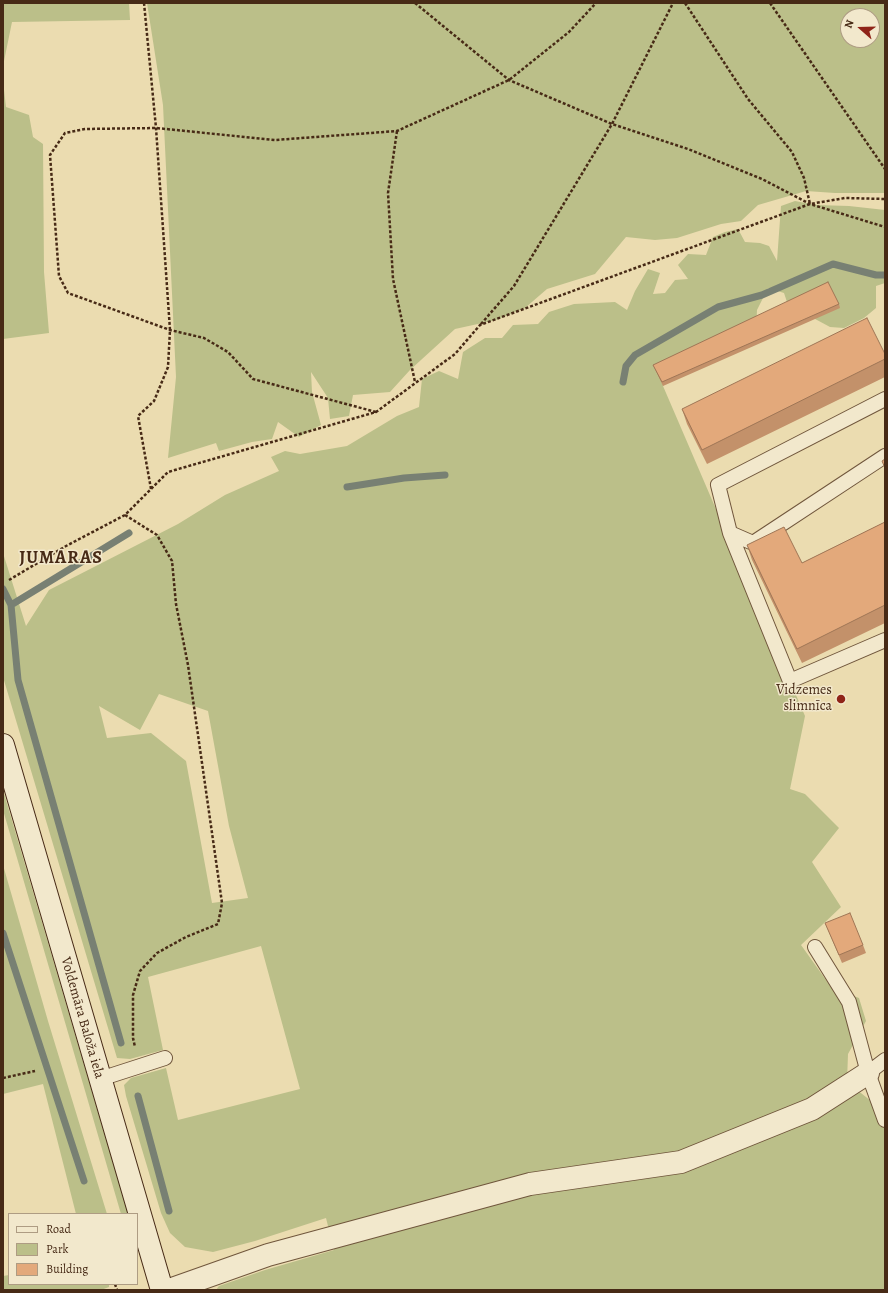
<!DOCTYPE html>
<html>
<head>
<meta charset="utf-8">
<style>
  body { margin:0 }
  #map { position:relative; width:888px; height:1293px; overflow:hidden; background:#ebdcb0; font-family:Alegreya,serif }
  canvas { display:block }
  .frame { position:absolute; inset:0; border:4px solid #472a16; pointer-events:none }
  .legend { position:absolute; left:8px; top:1213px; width:130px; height:72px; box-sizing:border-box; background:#f2e8cc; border:1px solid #ae9c83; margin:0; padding:5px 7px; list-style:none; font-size:12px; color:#472a16 }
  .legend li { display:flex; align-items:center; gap:8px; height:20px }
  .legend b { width:20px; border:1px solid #ae9c83 }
  .north { position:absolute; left:840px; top:8px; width:40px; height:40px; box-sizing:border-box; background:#f2e8cc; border:1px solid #ae9c83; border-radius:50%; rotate:290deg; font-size:11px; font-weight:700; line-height:16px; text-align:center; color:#472a16 }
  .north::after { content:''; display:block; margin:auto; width:14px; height:18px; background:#8f2418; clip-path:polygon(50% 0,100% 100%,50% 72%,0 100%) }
</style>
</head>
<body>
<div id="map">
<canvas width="888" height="1293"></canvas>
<div class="frame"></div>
<ul class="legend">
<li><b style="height:5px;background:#f2e8cc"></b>Road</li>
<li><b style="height:11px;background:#bbbf89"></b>Park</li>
<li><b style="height:11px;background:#e3a97b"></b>Building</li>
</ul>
<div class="north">N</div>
</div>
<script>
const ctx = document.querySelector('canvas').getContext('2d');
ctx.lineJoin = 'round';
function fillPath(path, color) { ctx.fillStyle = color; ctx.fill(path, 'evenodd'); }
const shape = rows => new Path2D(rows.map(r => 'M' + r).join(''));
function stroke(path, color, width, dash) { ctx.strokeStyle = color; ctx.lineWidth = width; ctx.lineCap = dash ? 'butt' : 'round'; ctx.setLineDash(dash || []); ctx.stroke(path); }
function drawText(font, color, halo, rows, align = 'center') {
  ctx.font = font + ' Alegreya,serif'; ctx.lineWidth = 3; ctx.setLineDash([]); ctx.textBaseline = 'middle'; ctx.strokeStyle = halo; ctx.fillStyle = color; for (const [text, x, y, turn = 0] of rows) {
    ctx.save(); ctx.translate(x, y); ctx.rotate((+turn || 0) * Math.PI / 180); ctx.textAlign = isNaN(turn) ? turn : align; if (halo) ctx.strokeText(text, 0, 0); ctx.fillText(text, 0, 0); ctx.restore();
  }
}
const green = shape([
  [3,3,129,3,130,20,12,22,3,66],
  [147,3,885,3,885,193,835,193,806,191,758,205,741,221,721,224,677,238,655,240,626,237,595,274,547,289,525,308,496,320,455,329,410,370,390,392,353,395,349,416,330,419,328,398,311,372,312,392,321,425,299,437,278,422,272,439,252,442,219,451,216,443,168,458,176,377,163,105],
  [848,16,872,16,872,40,848,40],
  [3,81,6,107,29,115,33,137,43,144,44,272,49,333,3,339],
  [795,201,816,205,849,206,885,210,885,283,876,286,876,308,864,318,844,328,830,327,804,313,790,311,784,293,768,288,757,310,756,331,665,382,663,386,805,716,790,789,805,794,839,828,812,862,841,907,801,945,831,987,859,998,866,1021,848,1054,847,1082,871,1101,885,1119,885,1290,216,1290,219,1286,265,1270,334,1250,326,1218,255,1241,213,1252,185,1247,170,1233,161,1213,126,1096,124,1085,131,1078,166,1068,178,1120,300,1089,261,946,148,977,163,1050,130,1059,117,1058,3,677,3,553,26,626,49,590,178,524,225,495,279,471,271,457,285,451,300,454,347,446,397,416,419,407,422,379,439,371,458,379,463,352,485,338,502,338,513,325,538,324,549,312,574,304,615,302,627,310,635,291,648,269,660,273,653,294,665,293,675,280,688,279,678,265,688,254,706,255,713,237,725,232,738,229,745,242,760,243,769,246,777,261,781,206],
  [159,694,208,711,229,826,248,898,212,903,186,761,151,733,107,738,99,706,140,730],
  [3,790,128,1214,121,1214,3,810],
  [3,865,48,1021,107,1214,76,1214,43,1084,3,1094],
  [9,1275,9,1284,109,1284,109,1287,101,1290,3,1290,3,1276]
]);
const stream = shape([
  [623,382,626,366,635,355,718,307,762,295,833,264,876,275,885,275],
  [347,487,404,478,445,475],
  [3,589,11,605,18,680,121,1043],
  [11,605,129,533],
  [3,933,84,1181],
  [138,1096,169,1211]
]);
const path = shape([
  [144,3,156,128,170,330,168,367,154,401,138,416,151,489],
  [415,3,509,80,612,124,688,149,762,179,810,204,885,227],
  [685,3,748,99,792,152,804,178,810,204],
  [770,3,885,169],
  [397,131,388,193,393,279,415,382],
  [481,324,514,286,612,124,673,3],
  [376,412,253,379,228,352,204,338,170,330,68,293,59,276,50,155,65,133,85,129,156,128,275,140,397,131,509,80,569,32,596,3],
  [125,515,157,535,172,561,176,604,188,665,222,903,218,924,186,937,157,953,140,971,133,995,133,1038,135,1047],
  [9,580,66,546,125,515,168,472,376,412,455,354,480,325,810,204,845,198,885,199],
  [3,1078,35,1071],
  [115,1284,117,1290]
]);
const service = shape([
  [885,399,718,485,730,533,753,543,885,456],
  [730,533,790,681,885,640],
  [815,947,849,1002,868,1073,885,1060],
  [868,1073,885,1120],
  [100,1079,165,1058]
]);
const minor = shape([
  [169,1290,268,1255,530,1184,681,1162,812,1109,868,1073]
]);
const secondary = shape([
  [3,745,162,1290]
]);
const wall = shape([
  [839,304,840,308,663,386,653,365],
  [885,354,885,377,707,464,687,424,682,409],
  [885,522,885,623,802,663,752,560,747,545,802,563],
  [825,923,863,945,866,953,842,963]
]);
const building = shape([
  [828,282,839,304,662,382,653,365,828,282],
  [867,318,885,354,885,359,702,450,682,409,867,318],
  [885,459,885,468,882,461,885,459],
  [885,522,885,605,797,649,747,545,784,527,802,563,885,522],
  [850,913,863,945,839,955,825,923,850,913]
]);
const markers = [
  [841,699,5,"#8f2418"]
];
const poiNames = [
  ["Vidzemes",832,691],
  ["slimnīca",832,707]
];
const streetNames = [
  ["Voldemāra Baloža iela",82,1018,74]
];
const districtNames = [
  ["JUMARAS",61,559]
];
fillPath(green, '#bbbf89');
stroke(stream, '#788073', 7);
stroke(service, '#70563c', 16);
stroke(minor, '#70563c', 24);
stroke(secondary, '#472a16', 24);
stroke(path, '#472a16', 2.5, [3, 2]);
stroke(service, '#f2e8cc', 14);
stroke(minor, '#f2e8cc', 22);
stroke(secondary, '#f2e8cc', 22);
fillPath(wall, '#c3916a');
fillPath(building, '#e3a97b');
stroke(building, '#9f7656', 1);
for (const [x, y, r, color] of markers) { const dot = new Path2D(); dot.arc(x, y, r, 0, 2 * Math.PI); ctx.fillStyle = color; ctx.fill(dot); stroke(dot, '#f2e8cc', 1.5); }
drawText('14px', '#472a16', '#f2e8cc', poiNames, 'right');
drawText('14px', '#472a16', '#f2e8cc', streetNames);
ctx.letterSpacing = '1px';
drawText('bold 18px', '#472a16', '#f2e8cc', districtNames);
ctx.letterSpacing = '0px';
</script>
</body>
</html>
